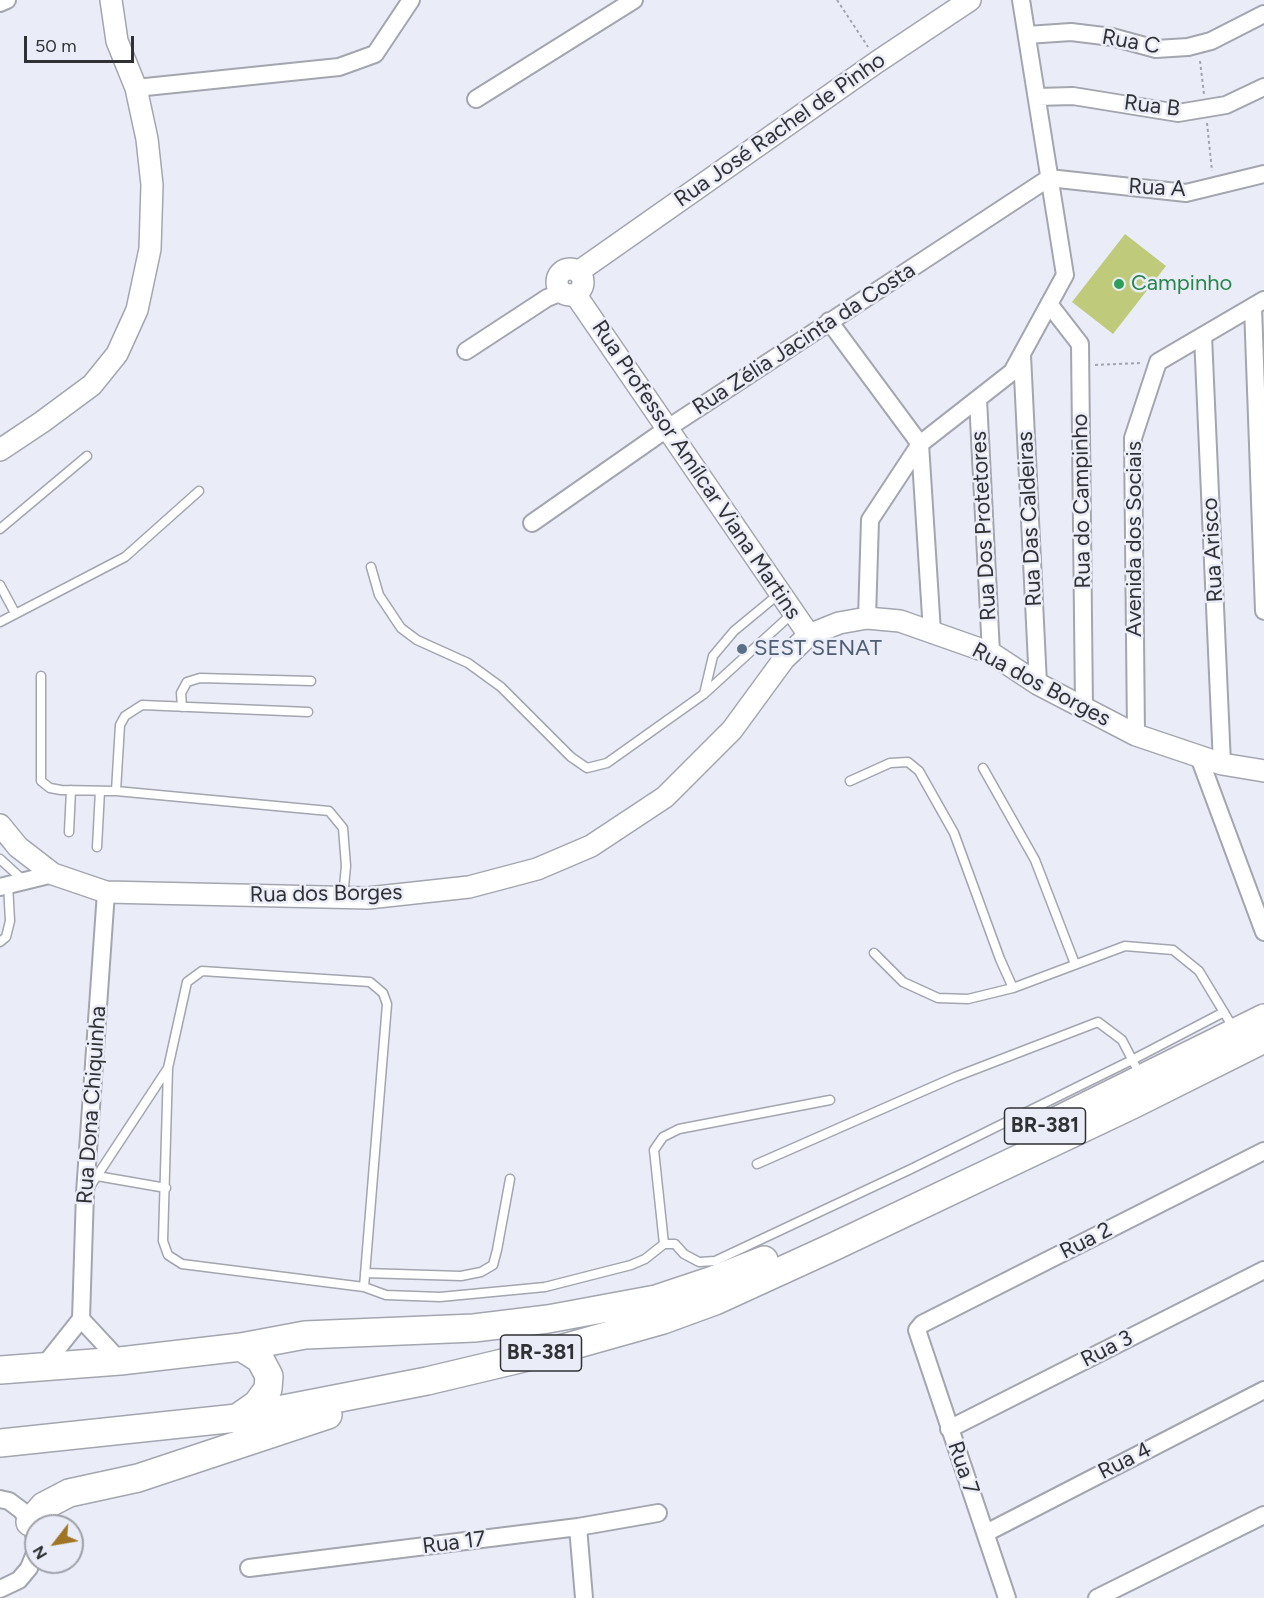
<!DOCTYPE html>
<html>
<head>
<meta charset="utf-8">
<style>
  body { margin:0 }
  #map { position:relative; width:1264px; height:1598px; overflow:hidden; background:#eaedf7; font-family:Figtree,sans-serif }
  canvas { display:block }
  .north { position:absolute; left:24px; top:1514px; width:60px; height:60px; box-sizing:border-box; background:#eaedf7; border:2px solid #a0a2a9; border-radius:50%; rotate:239deg; font-size:16px; font-weight:700; line-height:24px; text-align:center; color:#303135 }
  .north::after { content:''; display:block; margin:auto; width:21px; height:27px; background:#9f7524; clip-path:polygon(50% 0,100% 100%,50% 72%,0 100%) }
  .scale { position:absolute; left:24px; top:36px; width:110px; height:27px; box-sizing:border-box; border:3px solid #303135; border-top:0; padding-left:8px; font-size:18px; line-height:21px; white-space:nowrap; color:#303135; -webkit-text-stroke:4px #eaedf7; paint-order:stroke }
</style>
</head>
<body>
<div id="map">
<canvas width="1264" height="1598"></canvas>
<div class="north">N</div>
<div class="scale">50 m</div>
</div>
<script>
const ctx = document.querySelector('canvas').getContext('2d');
ctx.lineJoin = 'round';
function fillPath(path, color) { ctx.fillStyle = color; ctx.fill(path, 'evenodd'); }
const shape = rows => new Path2D(rows.map(r => 'M' + r).join(''));
function stroke(path, color, width, dash) { ctx.strokeStyle = color; ctx.lineWidth = width; ctx.lineCap = dash ? 'butt' : 'round'; ctx.setLineDash(dash || []); ctx.stroke(path); }
function drawText(font, color, halo, rows, align = 'center') {
  ctx.font = font + ' Figtree,sans-serif'; ctx.lineWidth = 5; ctx.setLineDash([]); ctx.textBaseline = 'middle'; ctx.strokeStyle = halo; ctx.fillStyle = color; for (const [text, x, y, turn = 0] of rows) {
    ctx.save(); ctx.translate(x, y); ctx.rotate((+turn || 0) * Math.PI / 180); ctx.textAlign = isNaN(turn) ? turn : align; if (halo) ctx.strokeText(text, 0, 0); ctx.fillText(text, 0, 0); ctx.restore();
  }
}
const green = shape([
  [1125,234,1166,266,1113,334,1072,302]
]);
const path = shape([
  [837,0,868,47],
  [1200,61,1204,94],
  [1207,123,1212,171],
  [1095,365,1140,363]
]);
const service = shape([
  [0,529,87,456],
  [371,567,379,595,401,628,417,640,468,663,501,687,571,757,587,768,607,763,704,694,794,612],
  [0,585,15,613],
  [0,622,125,557,199,491],
  [41,676,41,781,50,788,61,790,116,791,329,811,343,828,346,866,343,897],
  [704,694,713,656,734,631,780,593],
  [182,707,181,693,187,682,200,678,311,681],
  [983,768,1035,860,1075,964],
  [850,781,890,763,908,762,919,771,954,833,1000,959,1013,988,1125,946,1173,950,1199,971,1234,1029],
  [116,791,120,725,125,716,142,705,308,712],
  [69,832,71,790],
  [97,847,100,791],
  [0,859,23,880],
  [0,942,6,937,10,921,8,884],
  [874,953,903,982,938,998,968,999,1013,988],
  [757,1164,955,1077,1098,1022,1122,1040,1135,1065],
  [97,1176,166,1188],
  [89,1188,168,1068],
  [664,1244,654,1150,663,1137,679,1129,830,1100],
  [365,1273,461,1276,481,1272,493,1265,497,1250,510,1179],
  [364,1287,387,1004,383,993,370,982,202,971,187,982,168,1068,163,1241,168,1255,182,1264,364,1287,386,1295,440,1297,545,1287,631,1265,645,1259,664,1244,675,1244,684,1254,699,1262,715,1261,911,1169,1132,1060,1224,1012]
]);
const minor = shape([
  [0,3,7,0],
  [1027,35,1071,32,1112,37,1156,49,1188,47,1211,41,1264,14],
  [136,88,339,67,375,54,411,0],
  [1037,97,1073,96,1178,113,1226,105,1264,87],
  [476,99,634,0],
  [1049,178,1186,193,1264,174],
  [1049,304,1080,344,1084,708],
  [1253,307,1264,611],
  [829,321,920,444,932,632],
  [1203,336,1222,764],
  [466,351,547,298,562,292],
  [1022,355,1038,684],
  [978,399,991,653],
  [532,523,668,428,1049,178],
  [867,618,870,520,920,444,1012,372,1065,275,1021,0],
  [1136,735,1133,438,1158,362,1264,300],
  [1199,757,1264,932],
  [0,887,53,874],
  [81,1319,120,1361],
  [42,1368,81,1319,85,1193,106,892],
  [949,1429,1264,1270],
  [0,1499,9,1501,21,1510,30,1522,35,1537,35,1553,29,1568,19,1580,0,1589],
  [578,1527,584,1598],
  [986,1533,1264,1390],
  [249,1568,578,1527,658,1513],
  [1007,1598,917,1330,922,1324,1264,1151],
  [1097,1598,1264,1515]
]);
const tertiary = shape([
  '557 282a13 13 0 1 1 26 0a13 13 0 1 1-26 0Z',
  [578,272,877,62,970,0],
  [575,294,809,635],
  [0,450,42,422,92,385,117,354,137,310,150,249,152,185,147,139,136,88,117,41,111,0],
  [0,825,18,847,53,874,106,892,368,898,469,887,537,869,591,846,665,797,732,730,784,659,809,635,839,623,867,618,900,621,991,653,1038,684,1136,735,1222,764,1264,771]
]);
const trunk = shape([
  [1058,1120,1264,1018],
  [0,1370,120,1361,241,1347,305,1335,474,1328,548,1319,656,1299,713,1280,764,1260],
  [237,1418,257,1404,268,1389,269,1376,260,1359,241,1347],
  [0,1443,237,1418,427,1381,553,1351,663,1320,715,1301,833,1247,1134,1104,1264,1039],
  [30,1522,44,1506,69,1493,138,1478,328,1415]
]);
const markers = [
  [1119,284,6,"#2e9e5b"],
  [742,649,6,"#5c6f8a"]
];
const shields = [
  [1045,1126,81],
  [541,1353,81]
];
const shieldNames = [
  ["BR-381",1045,1126],
  ["BR-381",541,1353]
];
const streetNames = [
  ["Rua C",1131,42,10],
  ["Rua B",1152,106,7],
  ["Rua José Rachel de Pinho",780,130,-35],
  ["Rua A",1157,188,3],
  ["Rua Zélia Jacinta da Costa",804,339,-33],
  ["Rua Professor Amílcar Viana Martins",696,470,56],
  ["Rua do Campinho",1082,501,-91],
  ["Rua Das Caldeiras",1030,519,-93],
  ["Rua Dos Protetores",984,526,-93],
  ["Avenida dos Sociais",1135,539,-90],
  ["Rua Arisco",1213,550,-93],
  ["Rua dos Borges",1041,685,28],
  ["Rua dos Borges",326,894,-1],
  ["Rua Dona Chiquinha",92,1105,-86],
  ["Rua 2",1086,1241,-27],
  ["Rua 3",1107,1349,-27],
  ["Rua 4",1125,1461,-27],
  ["Rua 7",963,1468,71],
  ["Rua 17",454,1543,-7]
];
const leisureNames = [
  ["Campinho",1131,284]
];
const serviceNames = [
  ["SEST SENAT",754,649]
];
fillPath(green, '#bfcb7b');
stroke(service, '#a3a5af', 11);
stroke(minor, '#a3a5af', 20);
stroke(tertiary, '#a3a5af', 24);
stroke(trunk, '#a3a5af', 30);
stroke(path, '#a2a4ac', 2, [3, 3]);
stroke(service, '#fff', 8);
stroke(minor, '#fff', 16);
stroke(tertiary, '#fff', 21);
stroke(trunk, '#fff', 27);
for (const [x, y, r, color] of markers) { const dot = new Path2D(); dot.arc(x, y, r, 0, 2 * Math.PI); ctx.fillStyle = color; ctx.fill(dot); stroke(dot, '#eaedf7', 2); }
for (const [x, y, w] of shields) { const box = new Path2D(); box.roundRect(x - w / 2, y - 18, w, 36, 4.5); ctx.fillStyle = '#eaedf7'; ctx.fill(box); stroke(box, '#303135', 1.5); }
drawText('bold 21px', '#303135', null, shieldNames);
drawText('22px', '#303135', '#eaedf7', streetNames);
drawText('22px', '#27864d', '#eaedf7', leisureNames, 'left');
drawText('22px', '#4e5e75', '#eaedf7', serviceNames, 'left');
</script>
</body>
</html>
